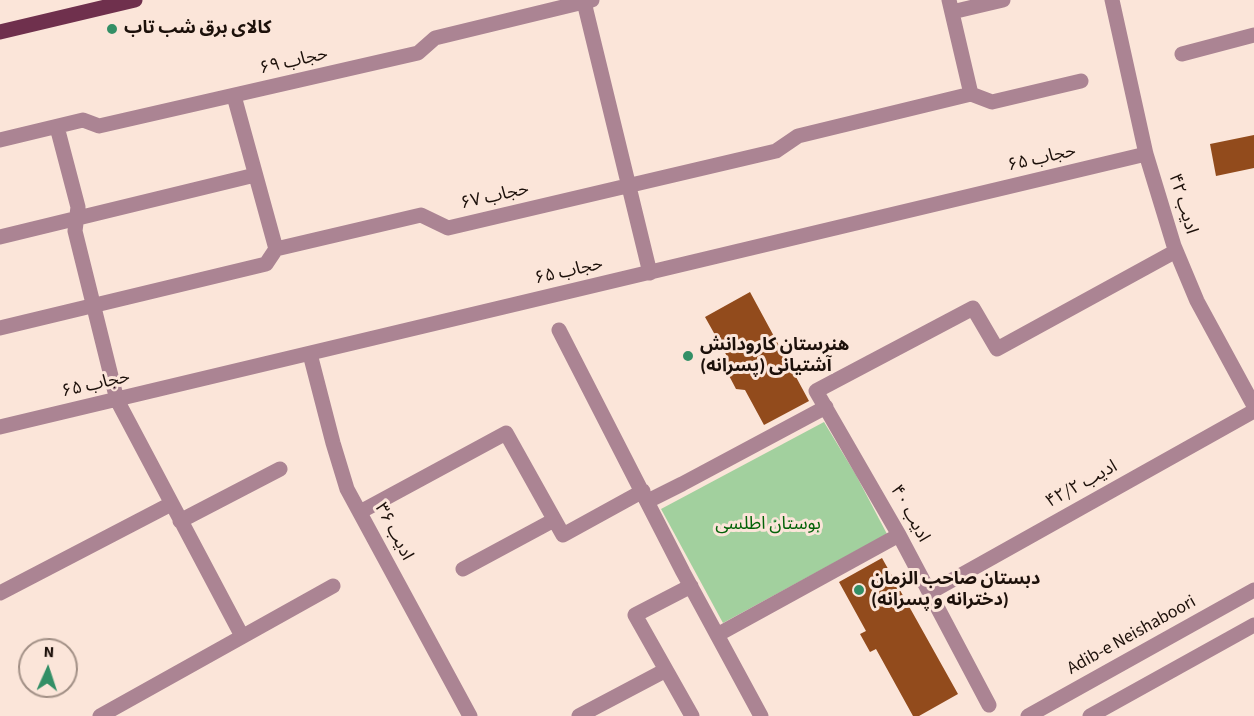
<!DOCTYPE html>
<html>
<head>
<meta charset="utf-8">
<style>
  body { margin:0 }
  #map { position:relative; width:1254px; height:716px; overflow:hidden; background:#fbe5d9; font-family:"Source Sans 3",sans-serif }
  canvas { display:block }
  .north { position:absolute; left:18px; top:638px; width:60px; height:60px; box-sizing:border-box; background:#fbe5d9; border:2px solid #a29086; border-radius:50%; rotate:3deg; font-size:16px; font-weight:700; line-height:24px; text-align:center; color:#1c100a }
  .north::after { content:''; display:block; margin:auto; width:21px; height:27px; background:#338f66; clip-path:polygon(50% 0,100% 100%,50% 72%,0 100%) }
</style>
</head>
<body>
<div id="map">
<canvas width="1254" height="716"></canvas>
<div class="north">N</div>
</div>
<script>
const ctx = document.querySelector('canvas').getContext('2d');
ctx.lineJoin = 'round';
function fillPath(path, color) { ctx.fillStyle = color; ctx.fill(path, 'evenodd'); }
const shape = rows => new Path2D(rows.map(r => 'M' + r).join(''));
function stroke(path, color, width, dash) { ctx.strokeStyle = color; ctx.lineWidth = width; ctx.lineCap = dash ? 'butt' : 'round'; ctx.setLineDash(dash || []); ctx.stroke(path); }
function drawText(font, color, halo, rows, align = 'center') {
  ctx.font = font + ' "Source Sans 3","Noto Sans Arabic",sans-serif'; ctx.lineWidth = 6; ctx.setLineDash([]); ctx.textBaseline = 'middle'; ctx.strokeStyle = halo; ctx.fillStyle = color; for (const [text, x, y, turn = 0] of rows) {
    ctx.save(); ctx.translate(x, y); ctx.rotate((+turn || 0) * Math.PI / 180); ctx.textAlign = isNaN(turn) ? turn : align; if (halo) ctx.strokeText(text, 0, 0); ctx.fillText(text, 0, 0); ctx.restore();
  }
}
const green = shape([
  [824,422,856,475,887,534,723,623,661,509]
]);
const building = shape([
  [1254,135,1254,168,1216,176,1210,144],
  [750,292,809,401,764,425,745,390,736,389,725,368,728,358,705,317],
  [882,558,958,694,919,716,913,716,876,649,870,652,860,634,866,631,839,582]
]);
const minor = shape([
  [949,0,971,94],
  [1112,0,1146,154,1174,246,1197,301,1254,406],
  [584,2,650,273],
  [952,12,1003,0],
  [1182,54,1254,35],
  [971,94,992,102,1081,81],
  [234,96,276,249],
  [57,127,78,207,75,231,117,400,242,636],
  [0,140,83,120,99,126,418,53,435,38,592,0],
  [0,237,255,175],
  [0,328,266,264,276,249,421,215,448,228,776,151,798,136,971,94],
  [559,330,683,572,761,716],
  [310,354,333,443,347,489,470,716],
  [0,427,1146,154],
  [648,501,682,484,826,407],
  [360,512,506,433,563,535,643,491],
  [180,521,280,469],
  [463,569,554,520],
  [691,586,635,615,692,716],
  [0,593,171,504],
  [929,593,1254,411],
  [717,635,899,535],
  [989,705,899,535,816,391,973,308,997,349,1176,251],
  [100,716,333,586],
  [579,716,666,670],
  [1028,716,1254,590],
  [1090,716,1254,625]
]);
const major = shape([
  [0,32,135,0]
]);
const markers = [
  [112,29,6,"#338f66"],
  [688,356,6,"#338f66"],
  [859,590,6,"#338f66"]
];
const poiNames = [
  ["کالای برق شب تاب",124,29],
  ["هنرستان کارودانش",700,346],
  ["آشتیانی (پسرانه)",700,367],
  ["دبستان صاحب الزمان",871,580],
  ["(دخترانه و پسرانه)",871,601]
];
const streetNames = [
  ["حجاب ۶۹",294,62,-13],
  ["حجاب ۶۵",1042,159,-13],
  ["حجاب ۶۷",495,197,-13],
  ["ادیب ۴۲",1182,204,73],
  ["حجاب ۶۵",569,272,-13],
  ["حجاب ۶۵",96,385,-13],
  ["ادیب ۴۲/۲",1082,485,-29],
  ["ادیب ۴۰",909,514,61],
  ["ادیب ۳۶",393,532,62],
  ["Adib-e Neishaboori",1132,636,-29]
];
const parkNames = [
  ["بوستان اطلسی",768,525]
];
fillPath(green, '#a2d09e');
fillPath(building, '#924b1c');
stroke(minor, '#ab8493', 15);
stroke(major, '#6f304d', 15);
for (const [x, y, r, color] of markers) { const dot = new Path2D(); dot.arc(x, y, r, 0, 2 * Math.PI); ctx.fillStyle = color; ctx.fill(dot); stroke(dot, '#fbe5d9', 2); }
drawText('bold 18px', '#1c100a', '#fbe5d9', poiNames, 'left');
drawText('18px', '#1c100a', '#fbe5d9', streetNames);
drawText('18px', '#036207', '#fbe5d9', parkNames);
</script>
</body>
</html>
